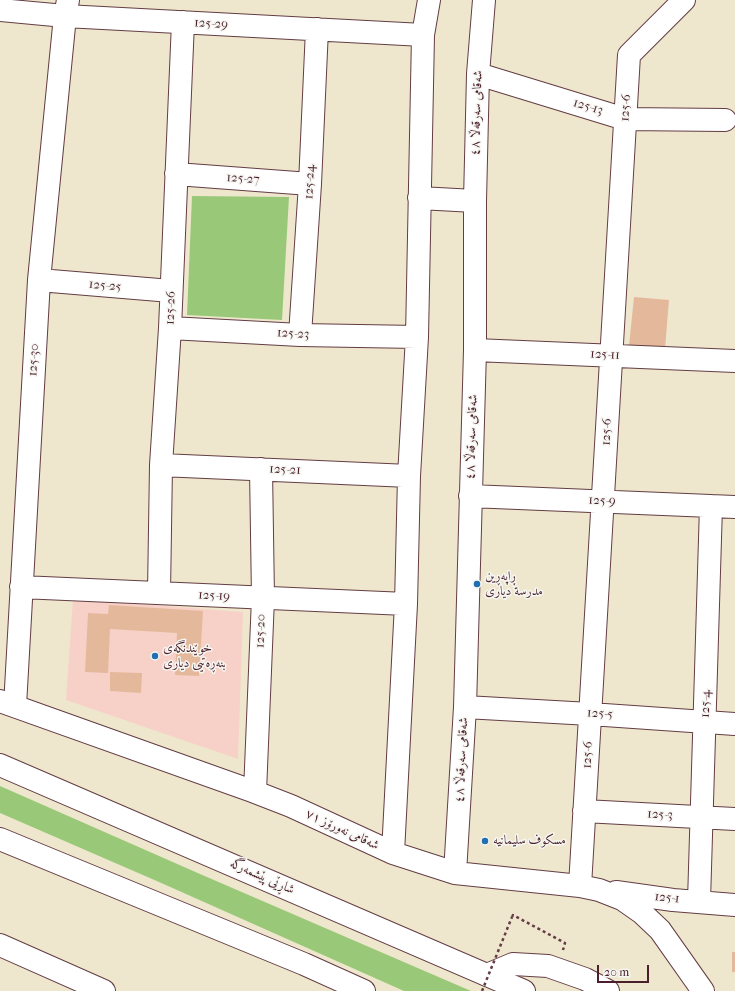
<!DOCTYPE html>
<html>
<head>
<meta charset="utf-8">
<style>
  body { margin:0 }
  #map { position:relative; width:735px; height:991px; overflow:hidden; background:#eee7cd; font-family:"IM FELL French Canon",serif }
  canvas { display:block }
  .scale { position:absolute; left:597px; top:965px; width:52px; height:18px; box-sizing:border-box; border:2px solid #4a1f2b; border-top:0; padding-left:5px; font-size:12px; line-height:14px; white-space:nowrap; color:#4a1f2b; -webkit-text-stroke:3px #f6f6f2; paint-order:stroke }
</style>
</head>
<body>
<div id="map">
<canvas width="735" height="991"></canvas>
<div class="scale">20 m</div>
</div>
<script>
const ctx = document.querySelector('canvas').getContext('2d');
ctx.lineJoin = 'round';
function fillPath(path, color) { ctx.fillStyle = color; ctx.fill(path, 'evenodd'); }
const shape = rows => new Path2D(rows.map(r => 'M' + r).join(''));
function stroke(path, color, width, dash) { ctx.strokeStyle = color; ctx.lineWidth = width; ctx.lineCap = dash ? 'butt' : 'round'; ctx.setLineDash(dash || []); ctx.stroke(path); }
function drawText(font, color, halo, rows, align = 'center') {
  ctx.font = font + ' "IM FELL French Canon",Amiri,serif'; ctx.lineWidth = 3; ctx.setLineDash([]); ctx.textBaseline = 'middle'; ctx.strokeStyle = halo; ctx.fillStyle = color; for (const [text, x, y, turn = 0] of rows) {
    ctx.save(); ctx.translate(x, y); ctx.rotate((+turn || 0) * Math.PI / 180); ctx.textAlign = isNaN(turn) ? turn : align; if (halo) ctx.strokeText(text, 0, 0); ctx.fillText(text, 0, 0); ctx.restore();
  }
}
const built = shape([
  [73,599,243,612,238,759,66,700]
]);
const green = shape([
  [192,196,289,197,282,320,187,315],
  [0,786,200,874,471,991,404,991,159,882,0,813]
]);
const building = shape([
  [634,297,669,300,665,349,629,346],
  [109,605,203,611,199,676,175,675,177,633,110,629,108,673,85,672,88,613,108,614],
  [110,672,142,673,141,693,110,691],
  [732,952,735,952,735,972,732,972]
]);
const path = shape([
  [512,917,513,915,565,943,563,950]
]);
const minor = shape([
  [0,10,65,16,423,35],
  [478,74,625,119,725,120],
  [176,174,310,184],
  [419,198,475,201],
  [39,280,171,291],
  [170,328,300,335,417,337],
  [300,335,310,184,317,29],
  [475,350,735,361],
  [161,465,409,476],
  [470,496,735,507],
  [21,587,406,604],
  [159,593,161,465,170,328,183,22],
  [0,701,255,792,291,806,393,853,455,873,580,886,599,890,622,899,642,913,660,930,703,991],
  [15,706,39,280,65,16,68,0],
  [465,707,590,714,735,724],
  [255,792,263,598,261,469],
  [584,811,735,819],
  [393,853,406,604,409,476,417,337,423,35,429,0],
  [455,873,465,707,475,350,475,201,478,74,484,0],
  [580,886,629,55,684,0],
  [616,892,673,900,735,905],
  [699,901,711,506],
  [0,945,104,991],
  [487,975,513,964,548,966,585,979,608,991]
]);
const highway = shape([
  [0,765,524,991],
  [0,839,304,964,364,991]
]);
const pathBridge = shape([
  [482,991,512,917]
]);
const markers = [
  [477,584,4,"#1f6fb2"],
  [155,656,4,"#1f6fb2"],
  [485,841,4,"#1f6fb2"]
];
const streetNames = [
  ["125-29",211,24,3],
  ["125-13",588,107,17],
  ["125-6",626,108,-86],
  ["شەقامی سەرقەڵا ٤٨",477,113,-88],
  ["125-27",243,179,4],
  ["125-24",310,182,-87],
  ["125-25",105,286,5],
  ["125-26",171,308,-88],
  ["125-23",293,334,3],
  ["125-11",605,355,3],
  ["125-30",34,360,-87],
  ["125-6",607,432,-87],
  ["شەقامی سەرقەڵا ٤٨",472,437,-88],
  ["125-21",285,470,3],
  ["125-9",602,501,2],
  ["125-19",214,596,3],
  ["125-20",261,631,-88],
  ["125-4",706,704,-88],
  ["125-5",600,714,4],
  ["125-6",588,755,-87],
  ["شەقامی سەرقەڵا ٤٨",462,760,-87],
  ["125-3",660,815,3],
  ["شەقامی نەورۆز ٧١",342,830,25],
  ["شاڕێی پێشمەرگە",262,877,24],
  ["125-1",667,898,6]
];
const poiNames = [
  ["ڕاپەڕین",485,577],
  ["مدرسة ديارى",485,592],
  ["خوێندنگەی",163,649],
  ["بنەڕەتیی دیاری",163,664],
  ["مسكوف سليمانيه",493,841]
];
fillPath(built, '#f7d1c7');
fillPath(green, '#99c978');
fillPath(building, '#e4b99b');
stroke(minor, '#633d43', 24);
stroke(highway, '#633d43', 24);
stroke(path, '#633d43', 2.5, [3, 3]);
stroke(minor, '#fff', 22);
stroke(highway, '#fff', 22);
stroke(pathBridge, '#633d43', 2.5, [3, 3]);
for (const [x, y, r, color] of markers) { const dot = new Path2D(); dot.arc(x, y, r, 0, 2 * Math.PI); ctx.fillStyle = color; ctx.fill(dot); stroke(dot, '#f6f6f2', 1.5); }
drawText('13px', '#4a1f2b', '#f6f6f2', streetNames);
drawText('13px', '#4a1f2b', '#f6f6f2', poiNames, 'left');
</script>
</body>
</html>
